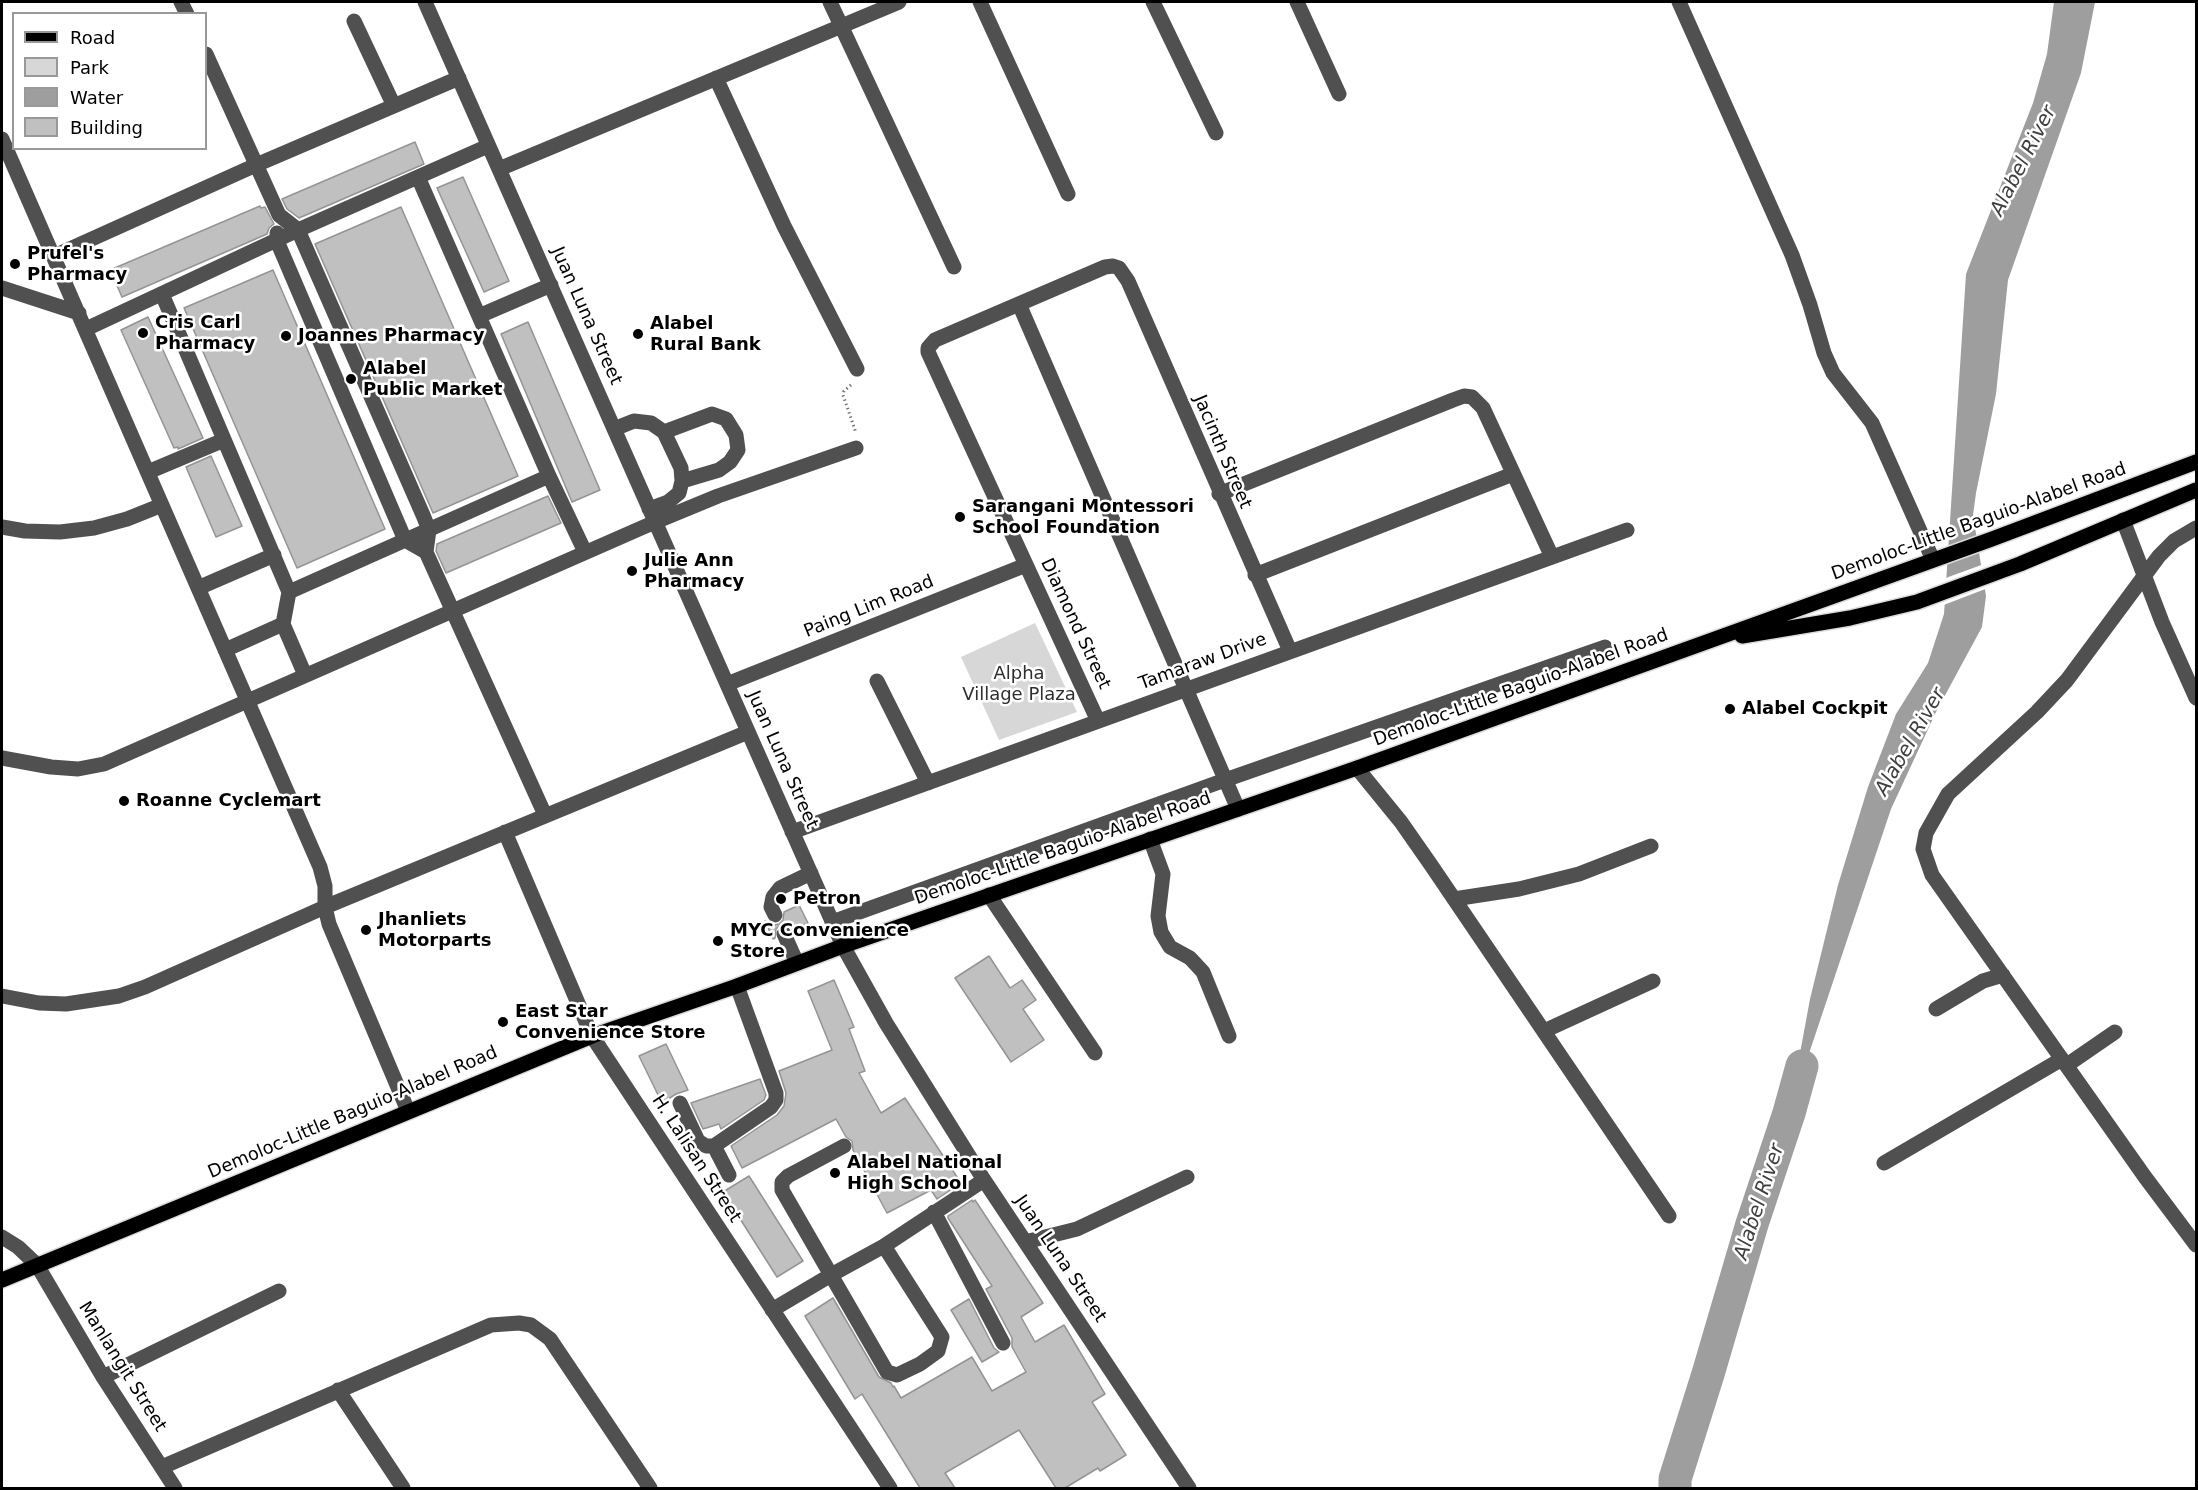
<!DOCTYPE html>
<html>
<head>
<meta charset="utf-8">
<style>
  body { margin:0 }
  #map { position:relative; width:2198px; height:1490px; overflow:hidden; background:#fff; font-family:"DejaVu Sans",sans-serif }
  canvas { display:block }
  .frame { position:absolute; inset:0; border:3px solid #000; pointer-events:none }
  .legend { position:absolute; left:12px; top:12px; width:195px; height:138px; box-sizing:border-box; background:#fff; border:2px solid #999; margin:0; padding:8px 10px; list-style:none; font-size:18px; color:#000 }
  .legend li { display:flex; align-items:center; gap:12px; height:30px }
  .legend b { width:30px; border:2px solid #999 }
</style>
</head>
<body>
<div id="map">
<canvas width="2198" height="1490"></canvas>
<div class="frame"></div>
<ul class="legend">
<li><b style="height:8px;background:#000"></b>Road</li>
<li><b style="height:16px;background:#d7d7d7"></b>Park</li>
<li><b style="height:16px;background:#9e9e9e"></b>Water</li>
<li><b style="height:16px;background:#c0c0c0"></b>Building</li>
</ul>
</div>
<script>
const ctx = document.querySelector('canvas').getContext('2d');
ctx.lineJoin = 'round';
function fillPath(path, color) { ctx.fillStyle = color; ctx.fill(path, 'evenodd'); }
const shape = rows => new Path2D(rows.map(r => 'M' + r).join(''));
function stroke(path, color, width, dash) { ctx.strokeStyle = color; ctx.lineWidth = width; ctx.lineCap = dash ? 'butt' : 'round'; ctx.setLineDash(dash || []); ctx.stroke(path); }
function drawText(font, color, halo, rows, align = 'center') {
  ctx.font = font + ' "DejaVu Sans",sans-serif'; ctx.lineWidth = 5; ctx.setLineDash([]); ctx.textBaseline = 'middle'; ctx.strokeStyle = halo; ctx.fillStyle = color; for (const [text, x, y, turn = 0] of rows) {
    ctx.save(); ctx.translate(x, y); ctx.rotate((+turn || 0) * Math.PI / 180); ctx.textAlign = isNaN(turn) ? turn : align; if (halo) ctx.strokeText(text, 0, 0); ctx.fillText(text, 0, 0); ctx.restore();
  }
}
const green = shape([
  [1035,623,1077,712,999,740,961,657]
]);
const water = shape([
  [2054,2,2095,2,2081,73,2008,280,1996,394,1976,493,1973,515,1986,596,1982,627,1936,712,1891,809,1789,1113,1810,999,1838,885,1868,787,1896,714,1928,663,1944,614,1966,274,2033,103,2047,54]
]);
const pier = shape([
  [1984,564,1988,588,1941,606,1943,579]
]);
const river = shape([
  [1675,1488,1675,1479,1708,1374,1752,1224,1789,1113,1802,1066]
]);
const building = shape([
  [415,142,424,164,299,218,287,209,282,199,415,142],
  [463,177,509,281,484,292,437,188,463,177],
  [260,206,261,208,265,207,274,224,269,228,267,234,122,297,110,270,260,206],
  [401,207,518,476,433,513,315,244,401,207],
  [273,270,385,529,297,568,184,308,273,270],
  [148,317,203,438,178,449,178,447,174,448,121,330,148,317],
  [528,322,600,490,572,502,501,334,528,322],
  [211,456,242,526,216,537,186,467,211,456],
  [548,496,561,523,446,573,436,551,437,544,548,496],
  [799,905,808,923,793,930,786,924,780,925,776,929,775,938,773,939,765,921,774,925,779,924,783,920,784,912,799,905],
  [989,956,1010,988,1022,980,1036,1000,1023,1009,1044,1040,1011,1062,955,978,989,956],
  [834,980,854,1027,849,1029,865,1071,859,1073,881,1113,905,1098,961,1183,937,1199,931,1190,887,1213,853,1150,852,1141,846,1137,836,1119,742,1168,731,1146,777,1115,784,1106,786,1093,779,1071,832,1050,808,991,834,980],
  [666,1044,688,1090,676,1094,662,1103,639,1056,666,1044],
  [760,1079,766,1095,764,1100,721,1129,719,1124,703,1129,691,1103,760,1079],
  [749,1176,803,1261,777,1277,723,1192,749,1176],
  [972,1200,973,1202,975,1200,1043,1303,1021,1317,1035,1342,1064,1325,1105,1394,1092,1402,1126,1455,1100,1471,1098,1468,1065,1488,1056,1488,1019,1430,945,1473,955,1488,920,1488,862,1394,855,1399,805,1316,833,1298,879,1377,891,1383,893,1387,894,1386,901,1398,972,1357,992,1391,1026,1372,1012,1347,1012,1338,986,1289,992,1286,948,1218,948,1216,972,1200],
  [969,1299,994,1348,999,1352,982,1362,951,1310,969,1299]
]);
const path = shape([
  [851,385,844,391,843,395,856,433]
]);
const minor = shape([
  [181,2,187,14],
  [425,2,843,946,886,1023,984,1180,1189,1488],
  [830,2,954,267],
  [980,2,1068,194],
  [1153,2,1216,133],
  [1297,2,1339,94],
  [1679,2,1792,255,1810,305,1824,353,1833,373,1872,423,1933,560],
  [354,21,394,106],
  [206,54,279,215,298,230,423,515,429,530,426,552,545,815],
  [716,78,784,226,857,369],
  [2,139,320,867,325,886,325,907,329,924,408,1111],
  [499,169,899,2],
  [418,177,549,476,585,552],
  [277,233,277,241,405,540,426,552],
  [54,256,256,165,459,78],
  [2,288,79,313],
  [162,294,289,592,283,624,305,675],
  [1019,304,1238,809],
  [479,316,551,285],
  [86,329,298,230,488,146],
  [614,429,634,421,651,423,664,432,681,468,682,481,679,493,668,502,649,509],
  [664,432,712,414,726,419,736,435,738,450,730,462,719,470,682,481],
  [148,472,224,440],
  [1219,494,1453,400,1464,396,1472,397,1483,408,1552,557],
  [2123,520,2162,622,2196,698],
  [2,527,25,531,60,532,94,528,127,519,162,505],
  [2196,528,2174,541,2159,556,2067,680,2037,712,1948,794,1926,833,1923,849,1932,875,2145,1177,2196,1245],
  [1255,575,1513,474],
  [198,588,274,555],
  [289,592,549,476],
  [225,650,283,624],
  [877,681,928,783],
  [727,684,1026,565],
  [1098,721,928,352,928,348,935,340,1105,267,1113,266,1119,268,1128,281,1290,651],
  [2,758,51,767,78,769,104,764,655,522,718,496,856,448],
  [1357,768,1401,822,1431,865,1669,1216],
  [505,832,592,1036,890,1488],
  [792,832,1627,530],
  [1150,839,1163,874,1158,916,1161,932,1170,947,1190,958,1203,972,1229,1036],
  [989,895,1095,1053],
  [1454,899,1519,889,1579,874,1651,846],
  [775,915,771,907,773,897,780,888,811,873],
  [832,922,1225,780,1605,647],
  [784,934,797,963],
  [2,996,39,1003,66,1004,119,996,145,987,325,907,748,732],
  [1936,1009,1983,981,2003,975],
  [1544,1031,1653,981],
  [2067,1065,2115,1032],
  [680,1103,698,1141,706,1146,714,1146,771,1107,776,1100,776,1093,737,986],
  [714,1146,729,1175],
  [1884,1163,2062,1059],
  [934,1212,1003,1343],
  [2,1237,18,1247,37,1265,103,1377,175,1488],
  [1025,1242,1077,1229,1187,1177],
  [884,1246,942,1337,938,1351,920,1364,897,1375,887,1372,831,1275,884,1246,984,1180],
  [772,1310,831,1275,782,1190,782,1182,788,1176,844,1146],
  [103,1377,279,1291],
  [338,1390,403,1488],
  [162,1467,491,1325,519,1323,531,1325,550,1339,650,1488]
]);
const major = shape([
  [1742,636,1850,618,1917,602,2020,564,2196,490],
  [2,1280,592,1036,737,986,843,946,1357,768,1992,539,2196,462]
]);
const markers = [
  [15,264,6,"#000"],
  [143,333,6,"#000"],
  [638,334,6,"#000"],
  [286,336,6,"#000"],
  [351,379,6,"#000"],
  [960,517,6,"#000"],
  [632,571,6,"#000"],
  [1730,709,6,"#000"],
  [124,801,6,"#000"],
  [781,899,6,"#000"],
  [366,930,6,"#000"],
  [718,941,6,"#000"],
  [503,1022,6,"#000"],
  [835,1173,6,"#000"]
];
const poiNames = [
  ["Prufel's",27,254],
  ["Pharmacy",27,275],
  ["Cris Carl",155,323],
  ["Pharmacy",155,344],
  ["Alabel",650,324],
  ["Rural Bank",650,345],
  ["Joannes Pharmacy",298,336],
  ["Alabel",363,369],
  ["Public Market",363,390],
  ["Sarangani Montessori",972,507],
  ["School Foundation",972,528],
  ["Julie Ann",644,561],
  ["Pharmacy",644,582],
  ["Alabel Cockpit",1742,709],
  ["Roanne Cyclemart",136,801],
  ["Petron",793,899],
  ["Jhanliets",378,920],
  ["Motorparts",378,941],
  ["MYC Convenience",730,931],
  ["Store",730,952],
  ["East Star",515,1012],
  ["Convenience Store",515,1033],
  ["Alabel National",847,1163],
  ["High School",847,1184]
];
const streetNames = [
  ["Juan Luna Street",586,316,66],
  ["Jacinth Street",1222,452,67],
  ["Demoloc-Little Baguio-Alabel Road",1979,522,-20],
  ["Paing Lim Road",869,607,-22],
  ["Diamond Street",1075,624,65],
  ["Tamaraw Drive",1203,662,-20],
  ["Demoloc-Little Baguio-Alabel Road",1521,688,-20],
  ["Juan Luna Street",782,760,66],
  ["Demoloc-Little Baguio-Alabel Road",1063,849,-19],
  ["Demoloc-Little Baguio-Alabel Road",353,1113,-23],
  ["H. Lalisan Street",696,1159,57],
  ["Juan Luna Street",1060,1259,56],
  ["Manlangit Street",122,1367,58]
];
const parkNames = [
  ["Alpha",1019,674],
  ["Village Plaza",1019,695]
];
const waterNames = [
  ["Alabel River",2024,161,-63],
  ["Alabel River",1911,742,-60],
  ["Alabel River",1760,1202,-72]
];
fillPath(green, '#d7d7d7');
fillPath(water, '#9e9e9e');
fillPath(pier, '#fff');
stroke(river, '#9e9e9e', 33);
fillPath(building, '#c0c0c0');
stroke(building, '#949494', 1.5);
stroke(major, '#dbdbdb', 18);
stroke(path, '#727272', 3, [1.5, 3]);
stroke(minor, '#505050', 15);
stroke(major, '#000', 15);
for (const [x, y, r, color] of markers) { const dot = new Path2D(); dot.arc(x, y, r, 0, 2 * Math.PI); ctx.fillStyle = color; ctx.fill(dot); stroke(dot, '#fff', 2); }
drawText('bold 18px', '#000', '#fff', poiNames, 'left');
drawText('18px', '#000', '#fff', streetNames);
drawText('18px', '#2e2e2e', '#fff', parkNames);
drawText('italic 20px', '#3f3f3f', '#fff', waterNames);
</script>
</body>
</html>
